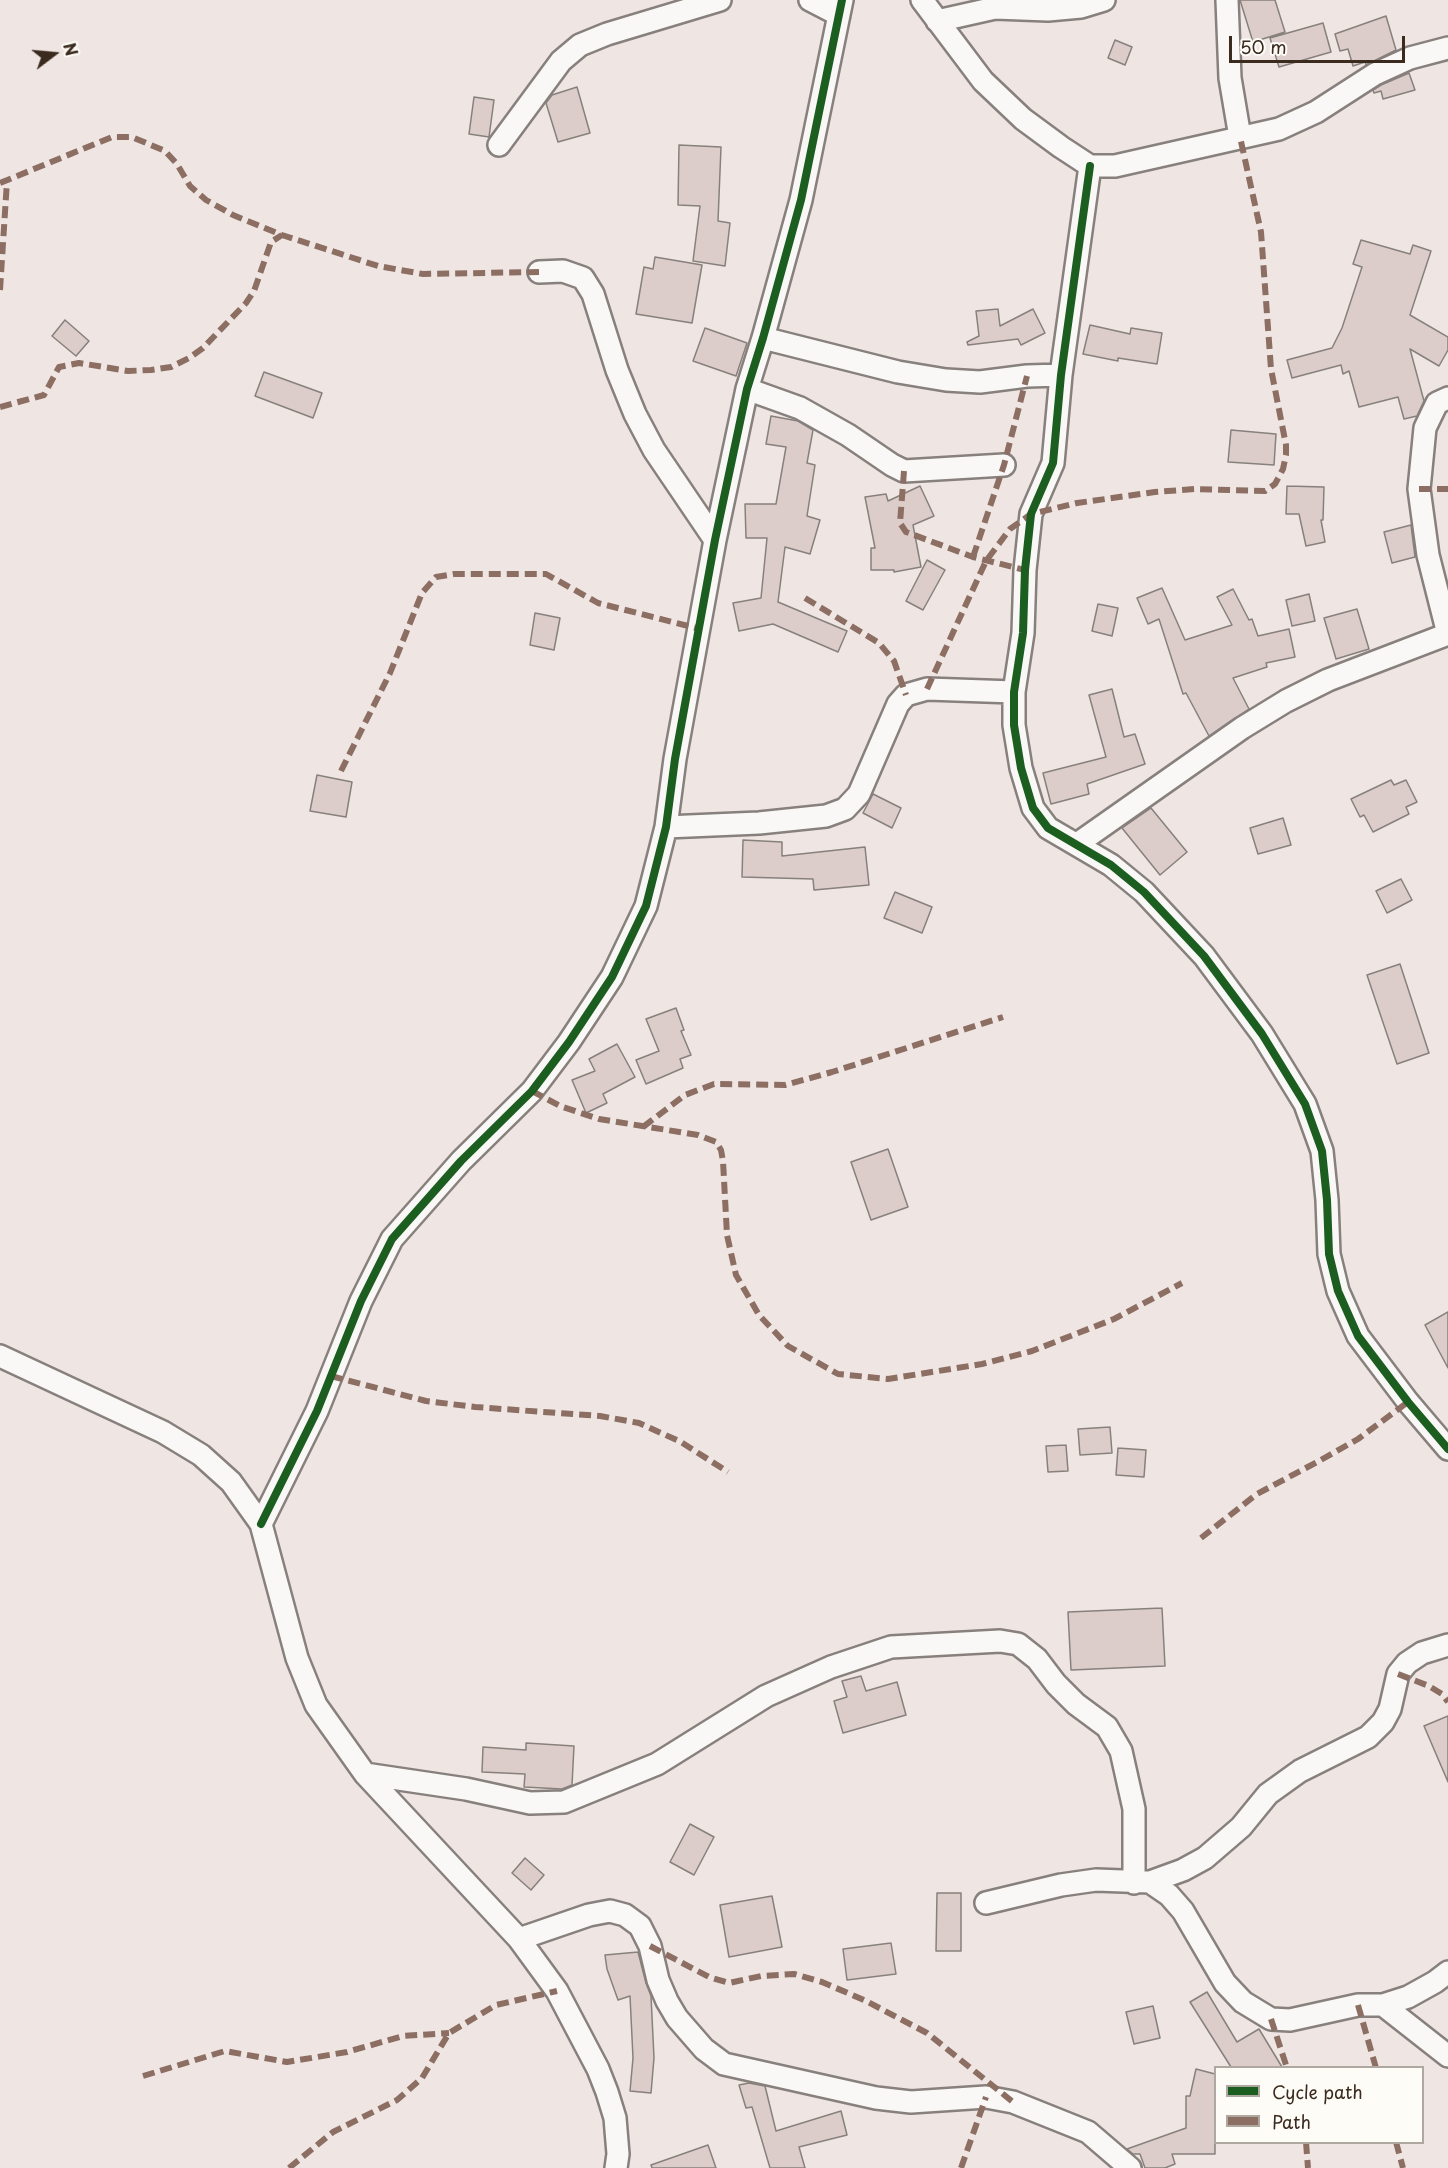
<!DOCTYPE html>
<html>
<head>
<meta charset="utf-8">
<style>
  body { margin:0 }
  #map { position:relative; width:1448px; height:2168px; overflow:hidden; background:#efe6e3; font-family:"Playpen Sans",sans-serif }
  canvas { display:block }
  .legend { position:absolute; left:1214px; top:2066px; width:210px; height:78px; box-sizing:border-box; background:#fdfcf7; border:2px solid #afa8a0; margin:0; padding:8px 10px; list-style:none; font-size:18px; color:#3b2a1e }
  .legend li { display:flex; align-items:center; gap:12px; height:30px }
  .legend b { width:30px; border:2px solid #afa8a0 }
  .north { position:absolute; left:24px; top:24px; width:60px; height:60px; -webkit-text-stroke:4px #fdfcf7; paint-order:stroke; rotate:74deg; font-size:16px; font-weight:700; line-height:24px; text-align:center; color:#3b2a1e }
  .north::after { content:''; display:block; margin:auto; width:21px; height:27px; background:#3b2a1e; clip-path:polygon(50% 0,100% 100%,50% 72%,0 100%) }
  .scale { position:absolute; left:1229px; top:36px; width:176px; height:27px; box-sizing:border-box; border:3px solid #3b2a1e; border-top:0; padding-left:8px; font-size:18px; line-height:21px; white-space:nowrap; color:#3b2a1e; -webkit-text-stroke:4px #fdfcf7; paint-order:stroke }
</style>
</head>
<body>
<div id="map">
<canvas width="1448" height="2168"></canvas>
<ul class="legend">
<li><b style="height:8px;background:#1b5e20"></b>Cycle path</li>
<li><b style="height:8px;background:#8d6e63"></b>Path</li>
</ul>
<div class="north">N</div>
<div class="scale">50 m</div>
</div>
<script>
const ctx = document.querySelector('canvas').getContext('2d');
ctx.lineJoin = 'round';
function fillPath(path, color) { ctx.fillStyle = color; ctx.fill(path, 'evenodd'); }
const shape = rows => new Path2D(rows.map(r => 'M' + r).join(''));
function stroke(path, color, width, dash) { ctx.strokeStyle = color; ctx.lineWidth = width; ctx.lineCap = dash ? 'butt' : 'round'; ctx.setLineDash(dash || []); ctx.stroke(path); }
const building = shape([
  [1240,0,1275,0,1285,32,1253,42,1240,0],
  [1386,16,1396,50,1366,65,1365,62,1353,66,1348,49,1340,51,1335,34,1386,16],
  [1323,23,1331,52,1279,67,1270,38,1323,23],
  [1115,40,1132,47,1125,65,1108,58,1115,40],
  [1409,73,1415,90,1383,99,1381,91,1374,93,1373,90,1381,85,1409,73],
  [577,87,590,133,558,142,546,103,552,95,577,87],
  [474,97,494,100,489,137,469,134,474,97],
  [679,145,721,147,718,221,730,223,725,266,693,261,700,206,678,205,679,145],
  [1361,240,1410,254,1413,245,1431,251,1410,315,1448,337,1448,350,1439,366,1410,349,1424,401,1417,416,1404,419,1398,397,1359,407,1349,371,1343,374,1341,365,1292,378,1287,360,1332,348,1342,328,1362,267,1353,264,1361,240],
  [655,257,702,265,692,323,636,314,644,267,653,269,655,257],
  [998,309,1000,326,1033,309,1045,333,1021,345,1018,339,968,345,967,342,979,336,976,311,998,309],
  [65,320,89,341,76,356,52,336,65,320],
  [1090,325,1130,334,1131,328,1162,333,1157,364,1118,358,1118,361,1083,354,1090,325],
  [705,328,747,343,736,376,693,361,705,328],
  [264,372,322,393,313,418,255,396,264,372],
  [771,416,798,421,813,430,807,463,815,465,807,516,820,520,810,554,785,547,778,602,847,631,838,652,773,624,739,631,733,603,761,598,767,538,746,538,745,504,776,504,786,447,766,444,771,416],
  [1231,430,1276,434,1274,465,1228,462,1231,430],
  [920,486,934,516,913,525,921,567,894,572,894,570,871,570,871,548,875,548,865,497,886,494,888,501,920,486],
  [1287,486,1324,487,1323,520,1321,520,1325,542,1306,546,1299,514,1286,514,1287,486],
  [1411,525,1415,557,1392,563,1384,532,1411,525],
  [927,560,945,570,923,610,906,601,927,560],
  [1162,588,1185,640,1232,625,1217,597,1233,589,1249,620,1252,619,1258,636,1289,629,1295,657,1266,663,1267,667,1233,678,1249,709,1209,736,1186,693,1183,694,1159,619,1148,624,1137,598,1162,588],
  [1309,594,1315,621,1292,626,1286,600,1309,594],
  [1098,604,1118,608,1112,636,1092,631,1098,604],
  [1357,609,1369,649,1336,659,1324,618,1357,609],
  [535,613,560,618,554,650,530,645,535,613],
  [1112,689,1124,737,1135,734,1145,764,1087,784,1089,794,1051,804,1043,773,1106,757,1089,695,1112,689],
  [317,775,352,782,346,817,310,811,317,775],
  [1391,780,1394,785,1406,780,1417,802,1406,807,1409,814,1373,832,1364,815,1360,817,1351,799,1391,780],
  [873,794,901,808,892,828,863,813,873,794],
  [1151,808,1187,852,1160,875,1122,828,1151,808],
  [1283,818,1291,845,1258,854,1250,828,1283,818],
  [743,840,782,842,782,856,865,847,869,885,814,890,813,879,742,877,743,840],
  [1401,879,1412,900,1387,913,1376,891,1401,879],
  [895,892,932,907,922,933,884,918,895,892],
  [1400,964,1429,1053,1397,1064,1367,975,1400,964],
  [676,1008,684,1030,681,1031,691,1055,680,1059,683,1068,646,1084,636,1060,659,1051,646,1019,676,1008],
  [617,1044,635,1077,603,1094,607,1103,586,1113,572,1080,595,1071,589,1059,617,1044],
  [888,1149,908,1207,871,1220,851,1162,888,1149],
  [1448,1312,1448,1368,1425,1325,1448,1312],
  [1110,1427,1112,1453,1080,1455,1078,1429,1110,1427],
  [1066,1445,1068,1471,1048,1472,1046,1446,1066,1445],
  [1118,1448,1146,1450,1144,1477,1116,1475,1118,1448],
  [1162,1608,1165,1666,1071,1670,1068,1612,1162,1608],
  [861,1676,866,1691,897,1682,906,1715,843,1733,834,1701,847,1697,842,1681,861,1676],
  [1448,1716,1448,1782,1424,1726,1448,1716],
  [526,1743,574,1746,572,1785,562,1789,524,1787,525,1774,482,1772,483,1747,526,1750,526,1743],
  [690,1824,714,1837,694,1875,670,1862,690,1824],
  [525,1858,544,1875,531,1890,512,1873,525,1858],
  [937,1893,961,1893,961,1951,936,1951,937,1893],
  [772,1896,782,1947,729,1957,720,1905,772,1896],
  [891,1943,896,1974,847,1980,843,1949,891,1943],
  [638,1952,646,1983,651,1996,654,2058,651,2093,630,2091,633,2058,630,1996,618,2000,607,1969,605,1955,638,1952],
  [1207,1992,1237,2042,1259,2029,1282,2067,1231,2067,1190,2002,1207,1992],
  [1153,2006,1160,2038,1134,2044,1126,2012,1153,2006],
  [1196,2069,1215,2074,1215,2154,1172,2154,1175,2164,1165,2168,1145,2168,1140,2154,1133,2154,1127,2149,1186,2128,1186,2096,1190,2096,1196,2069],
  [749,2083,765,2086,776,2131,841,2111,847,2135,799,2147,805,2168,770,2168,752,2107,746,2108,739,2085,749,2083],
  [708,2145,716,2168,652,2168,651,2165,708,2145]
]);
const street = shape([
  [810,0,839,15],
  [922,0,983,81,1023,119,1061,147,1090,166,1115,166,1279,129,1316,112,1375,74,1410,58,1448,48],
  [1227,0,1230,78,1240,137],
  [937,21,995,8,1048,10,1081,7,1104,0],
  [499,145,561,61,580,45,607,34,720,0],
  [1090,166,1061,375,1053,463,1031,514,1025,570,1023,633,1014,692,1014,725,1021,768,1033,808,1048,828,1111,865,1144,892,1204,956,1262,1034,1305,1104,1322,1151,1327,1200,1329,1254,1338,1291,1358,1336,1408,1402,1448,1449],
  [539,272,563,271,583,278,593,294,617,370,635,414,654,450,715,540],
  [763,338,898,372,946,380,980,382,1027,376,1061,375],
  [747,389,800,408,848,435,892,465,904,471,1004,465],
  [666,827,759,823,826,816,845,809,859,794,898,704,906,695,927,689,1014,692],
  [1077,844,1242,728,1286,701,1328,680,1448,634,1428,555,1419,489,1425,428,1437,403,1448,398],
  [0,1356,163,1432,201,1455,231,1482,261,1524,297,1658,316,1705,365,1774,519,1939,557,1991,598,2069,607,2092,615,2118,618,2154,616,2168],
  [261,1524,317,1411,361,1301,392,1239,461,1161,532,1091,569,1042,612,977,646,906,666,827,675,759,715,540,747,389,763,338,801,200,842,0],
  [365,1774,466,1789,530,1803,564,1802,657,1764,766,1696,831,1667,891,1647,1000,1641,1018,1644,1037,1659,1056,1684,1076,1704,1107,1727,1121,1751,1134,1809,1134,1883],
  [1150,1882,1169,1895,1183,1911,1225,1983,1243,2002,1271,2019,1290,2020,1358,2005,1383,2005,1408,1997,1435,1982,1448,1972],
  [986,1903,1061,1885,1096,1880,1150,1882,1183,1870,1205,1858,1241,1827,1268,1794,1300,1771,1368,1737,1383,1722,1390,1709,1398,1674,1407,1663,1422,1653,1448,1645],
  [519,1939,589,1915,610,1911,625,1915,640,1926,650,1946,658,1980,667,2001,677,2018,704,2049,724,2064,876,2098,911,2102,986,2097,1013,2102,1088,2132,1130,2168],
  [1383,2005,1448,2056]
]);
const quiet = shape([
  [0,183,112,137,132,137,165,151,177,164,190,186,206,200,233,215,282,235,378,266,423,274,539,272],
  [0,290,7,181],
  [0,407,44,395,59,367,79,363,128,371,151,370,171,367,189,358,203,348,246,303,254,291,271,242,282,235],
  [904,471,900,523,906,532,973,557,1025,570],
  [1419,489,1448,489],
  [973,557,1004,465,1027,376],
  [805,598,879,643,894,661,906,695],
  [927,689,986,561,1010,529,1031,514,1077,503,1155,492,1195,489,1265,491,1275,484,1283,469,1286,455,1286,445,1271,369,1261,232,1240,137],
  [341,771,390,673,422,593,436,577,454,574,546,574,598,603,700,629],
  [532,1091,560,1106,599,1119,698,1135,716,1142,721,1150,723,1161,727,1235,736,1275,759,1315,788,1346,838,1374,888,1379,982,1364,1032,1351,1114,1319,1182,1283],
  [643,1127,685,1095,714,1084,785,1085,832,1072,1003,1017],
  [331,1376,426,1401,475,1407,600,1416,639,1423,681,1442,728,1472],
  [1201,1538,1257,1494,1319,1461,1358,1439,1408,1402],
  [1398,1674,1429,1686,1442,1694,1448,1702],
  [650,1946,709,1977,729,1983,761,1976,794,1974,822,1982,864,2000,927,2033,1013,2102],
  [1358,2005,1376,2068],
  [1271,2019,1287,2068],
  [143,2076,225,2051,287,2062,347,2052,403,2036,449,2033],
  [1306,2142,1308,2168],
  [1396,2142,1403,2168],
  [289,2168,333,2132,397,2100,422,2078,449,2033,496,2005,557,1991],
  [961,2168,986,2097]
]);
const cycleway = shape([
  [1090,166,1061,375,1053,463,1031,514,1025,570,1023,633,1014,692,1014,725,1021,768,1033,808,1048,828,1111,865,1144,892,1204,956,1262,1034,1305,1104,1322,1151,1327,1200,1329,1254,1338,1291,1358,1336,1408,1402,1448,1449],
  [261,1524,317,1411,361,1301,392,1239,461,1161,532,1091,569,1042,612,977,646,906,666,827,675,759,715,540,747,389,763,338,801,200,842,0]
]);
fillPath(building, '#dccdca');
stroke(building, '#87807c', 1.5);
stroke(street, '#87807c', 26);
stroke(street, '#f9f8f6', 21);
stroke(quiet, '#8d6e63', 6, [12, 6]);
stroke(cycleway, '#1b5e20', 8);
</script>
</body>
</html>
